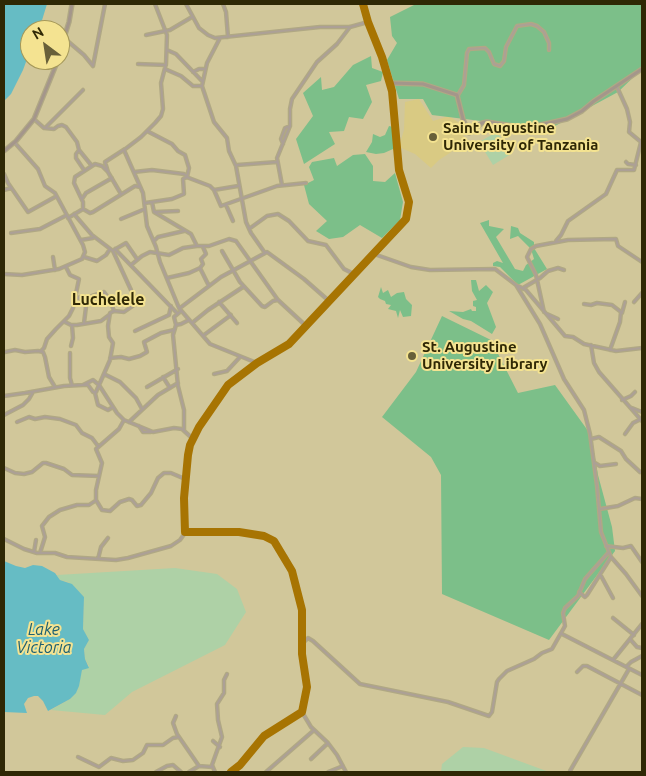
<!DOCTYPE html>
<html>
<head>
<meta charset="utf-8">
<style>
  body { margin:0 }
  #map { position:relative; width:646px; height:776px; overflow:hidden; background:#d1c79a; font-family:Ubuntu,sans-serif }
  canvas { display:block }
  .frame { position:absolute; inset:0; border:5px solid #2f2805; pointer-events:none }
  .north { position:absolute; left:20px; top:20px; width:50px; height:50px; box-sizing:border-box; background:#f4e391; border:1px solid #a59859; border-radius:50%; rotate:329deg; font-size:14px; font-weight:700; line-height:20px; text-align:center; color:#2f2805 }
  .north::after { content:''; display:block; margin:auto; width:18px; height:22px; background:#686039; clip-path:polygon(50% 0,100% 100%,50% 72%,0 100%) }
</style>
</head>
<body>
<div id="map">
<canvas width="646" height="776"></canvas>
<div class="frame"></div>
<div class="north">N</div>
</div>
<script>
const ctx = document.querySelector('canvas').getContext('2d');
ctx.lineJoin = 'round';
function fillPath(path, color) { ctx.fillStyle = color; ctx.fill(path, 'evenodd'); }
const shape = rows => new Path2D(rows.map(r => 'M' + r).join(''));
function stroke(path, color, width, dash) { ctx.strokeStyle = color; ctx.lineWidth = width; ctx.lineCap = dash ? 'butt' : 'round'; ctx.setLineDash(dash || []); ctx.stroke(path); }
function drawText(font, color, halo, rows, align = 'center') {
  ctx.font = font + ' Ubuntu,sans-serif'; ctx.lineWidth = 4; ctx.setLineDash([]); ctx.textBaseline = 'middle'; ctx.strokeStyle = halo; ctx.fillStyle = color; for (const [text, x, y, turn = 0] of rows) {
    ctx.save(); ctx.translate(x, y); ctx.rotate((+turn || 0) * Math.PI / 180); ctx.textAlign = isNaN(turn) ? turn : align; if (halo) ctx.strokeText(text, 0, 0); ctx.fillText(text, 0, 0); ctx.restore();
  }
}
const built = shape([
  [419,99,433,121,449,116,461,124,465,143,439,160,431,168,415,154,399,147,404,130,405,102]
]);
const green = shape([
  [497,132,511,154,493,165,479,142],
  [175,568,217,574,237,589,246,612,225,645,132,692,105,715,51,710,70,699,77,691,82,670,89,666,85,659,84,649,89,640,83,629,84,597,68,582,60,580,57,575],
  [463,747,484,748,549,772,441,772,442,764]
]);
const forest = shape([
  [416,4,642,4,642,69,618,92,542,133,481,121,432,115,423,99,399,99,387,60,397,43,392,36,390,17],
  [371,56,372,68,383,72,381,81,366,85,372,102,363,119,349,117,344,131,329,132,335,144,304,164,296,139,313,116,303,93,321,77,322,90,334,87,353,65],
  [389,126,393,127,395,152,393,149,384,153,376,154,366,152,372,142,373,134,380,137,385,135],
  [365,154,373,166,373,181,385,182,395,173,403,202,400,220,382,238,360,225,343,237,329,239,316,231,327,221,309,204,304,185,314,180,309,167,312,162,334,158,337,166,353,155],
  [489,220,489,226,504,229,496,237,515,269,523,271,526,265,534,259,531,249,518,236,510,239,511,226,518,228,520,233,534,242,534,248,547,269,518,285,500,267,493,266,493,263,497,261,503,263,480,223],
  [471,280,476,280,479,291,486,285,493,292,487,303,496,327,492,334,471,321,463,319,449,311,463,312,471,309,472,311,476,311,476,307,473,306,473,301,477,300,472,291],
  [381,287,383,293,388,290,391,297,397,293,404,292,406,299,412,305,411,316,403,317,400,310,398,318,396,311,388,309,391,305,386,304,385,301,380,299,378,297],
  [442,316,491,340,518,393,555,385,591,435,598,475,612,527,615,551,549,640,442,594,441,475,431,457,382,417,416,372]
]);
const water = shape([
  [4,4,47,4,39,30,30,30,30,51,23,70,11,94,4,101],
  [4,561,16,566,25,568,33,565,42,566,55,573,60,580,72,584,84,597,83,629,89,640,84,649,85,659,89,668,82,670,79,686,76,693,70,699,48,711,43,701,38,696,34,696,28,698,24,704,27,713,4,712]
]);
const street = shape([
  [155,4,167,35,166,64,161,83,163,109,161,116,155,123,141,137,124,150,143,193,147,226,156,247,160,262,179,308,210,344,257,363],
  [186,4,199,28,208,35,215,38,320,27,350,27,368,22],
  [223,4,226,12,228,37],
  [146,35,170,30,192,17],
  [64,38,84,55,93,66,105,4],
  [220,38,207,63,202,86,214,122,227,138,229,151,236,166,246,222,251,233,265,253],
  [167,50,176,54,202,81],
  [138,64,166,65],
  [165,69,181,76,193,86,202,86],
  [193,72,199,69,205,69],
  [458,95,464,85,467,53,469,49,485,48,489,52,494,64,500,66,504,61,506,47,517,26,531,24,537,26,544,32,549,43,549,50],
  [35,120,44,128,54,129,58,126,62,125,66,127,77,142,79,150,76,154,76,158,84,170],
  [45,128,83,90],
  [283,144,281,139,285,128,290,126],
  [79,150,92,166],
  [626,162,628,164,636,165],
  [237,165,277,162],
  [134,172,152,170,184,174,189,178,210,186,214,190,221,206,277,186,306,183],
  [4,174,8,183,28,212,55,197],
  [282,185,277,158,290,126,290,109,292,99,317,62,337,44,350,27],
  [4,190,11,188],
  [214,190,238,186],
  [121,194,108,172,105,162,125,149],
  [82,199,86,193,112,178],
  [152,202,154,212,191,234,197,246,209,246,229,239,236,241,278,300,305,325],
  [145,203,172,199,184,194,183,179,187,177,189,168,185,155,178,151,172,144,147,131],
  [226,205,233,221],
  [83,209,83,202,74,183,75,177,95,164,102,166,108,172],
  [154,212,178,211],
  [74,214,92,235,113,251,137,303,124,312,114,311,110,313,108,326,109,337,113,343,110,360,96,392,93,392,88,385,83,385],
  [68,218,83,209,90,213,93,212,135,186,140,187],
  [121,219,145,209],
  [249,229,267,216,278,214,289,221,308,241,326,245,344,269,354,274],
  [11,233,40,229,67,215],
  [81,240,93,238],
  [154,241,158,237,184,231],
  [556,241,561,235,568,221,606,194,617,170,634,170,641,142,629,132,630,122,627,109,617,87],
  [115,249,177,313],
  [114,250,126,243,137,259],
  [222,251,240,282,262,306,265,307,273,301,278,300],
  [374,254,411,267,430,270,495,269,516,285,540,324,564,379,584,410,590,434,597,486,601,532,611,557,626,574,642,596],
  [53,257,55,270],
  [84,257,97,261,106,255,110,249],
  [131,265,142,256,150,252,169,255,183,248,197,246],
  [200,268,209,286],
  [4,274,22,275,59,269,82,259,85,252,83,245,55,193,45,186,38,169,15,143],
  [167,278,189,273,200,268,203,264,201,259,206,254,203,247],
  [518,286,526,290,565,336,573,337,584,344,616,351,642,348],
  [523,288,540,278,548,271,558,268,564,270],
  [75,298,92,296,104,292,110,300,114,311],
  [80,298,86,307,84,323],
  [219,302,237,323],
  [634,302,642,293],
  [584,304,591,305,597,303,612,305,621,312,620,322,610,350],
  [180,308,221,277,267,252,304,279,329,301],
  [181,311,174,317,176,325,181,324,189,320],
  [544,312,536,275,527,257,531,249,536,246,568,240,616,239,618,246,642,262],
  [622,313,625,302],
  [547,314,558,319],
  [65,322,71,325,77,325,101,321,109,315],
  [192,323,208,310,243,287],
  [176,325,173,335,178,386,184,410,184,430],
  [135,331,169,315,171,306],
  [204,335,231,315],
  [591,345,594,363,599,372,642,421],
  [71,346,73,338,72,325],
  [41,351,44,348,47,339,56,329,69,316,73,308,79,279,70,275,66,267],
  [5,352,15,350,25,352,38,351,43,352,45,357,49,377,55,387],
  [70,353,70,378,72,385],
  [110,358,121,357,129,359,140,356,147,352,144,342,161,333,174,330],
  [104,374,120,382,136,398,142,409],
  [214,374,227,371,240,357],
  [163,377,170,388],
  [147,387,178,369],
  [95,393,98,405,108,410,113,407],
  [4,396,25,393,64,386,83,385,93,380,99,385,117,413,124,420,153,432,174,428,182,429,193,439],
  [622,400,631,396,635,392],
  [632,408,642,412],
  [4,415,23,405,29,399,33,392],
  [124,420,119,429,96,449,102,463,96,490,96,500,102,510,110,511,120,502,129,499,132,500,137,506,141,505,151,493,158,478,164,473,171,473,185,479],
  [17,422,29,417,35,419,45,417,60,419,76,425,82,433,92,438,98,446],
  [129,422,158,395,178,383],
  [139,426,143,432,151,432],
  [625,434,633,423,641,419],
  [591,439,599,437,621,451,626,459,640,472],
  [595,463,600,466,616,464],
  [4,468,15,473,24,474,32,472,43,463,46,463,64,469,72,475,99,476],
  [600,509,618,506,635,498,642,499],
  [4,539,24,549,37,553,55,553,67,557,116,560,128,558,171,546,180,540,185,533],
  [606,546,623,548,631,546,642,562],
  [34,552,36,540],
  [40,553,45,537,42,526,49,517,60,510,77,505,89,505,95,501],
  [98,559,101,547,108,538],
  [600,574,613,598],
  [579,592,585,597,587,595,611,557],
  [613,618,634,635],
  [562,634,642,675],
  [630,639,637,647,642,648],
  [303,643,308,638,313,641,360,684,448,702,489,716,492,712,497,682,499,679,507,671,534,659,542,653,552,649,565,626,563,613,565,608,578,596,585,579,608,553],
  [613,660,642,624],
  [626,667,631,662,642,656],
  [577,672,583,666,587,666,642,695],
  [302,712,311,727,328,743,337,755,346,772],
  [176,716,173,723,177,734,199,766],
  [213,741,220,747],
  [78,757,99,767,111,758,123,761,133,760,143,753,147,745,163,745,173,738,179,737],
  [311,759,328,743],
  [570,771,629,669],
  [156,772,167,766,173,765,181,772],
  [189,772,199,766,212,767],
  [215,772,212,765,222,737,218,720,217,704,224,693,224,680,227,674],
  [266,772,313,731],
  [328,772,343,766]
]);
const secondary = shape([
  [60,51,69,22,72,4],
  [391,83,423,84,457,95,463,119,469,133,482,123,487,122,527,128,567,119,582,111,594,101,642,69],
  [4,151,16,141,34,119,58,60],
  [231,772,240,765,264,736,302,712,307,687,302,654,302,610,292,571,285,557,274,541,264,536,239,532,189,533,185,532,184,498,188,455,190,445,199,427,228,385,257,363,289,344,399,228,406,219,409,202,399,170,392,91,382,57,368,22,363,4]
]);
const bus1 = shape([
  [231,772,240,765,264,736,302,712,307,687,302,654,302,610,292,571,274,541,264,536,239,532,185,532,184,498,188,455,190,445,199,427,228,385,257,363,289,344,406,219,409,202,399,170,392,91,382,57,368,22,363,4]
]);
const markers = [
  [433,137,5,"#686039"],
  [412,356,5,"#686039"]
];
const poiNames = [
  ["Saint Augustine",443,128],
  ["University of Tanzania",443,145],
  ["St. Augustine",422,347],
  ["University Library",422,364]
];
const neighbourhoodNames = [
  ["Luchelele",108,300]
];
const waterNames = [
  ["Lake",44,630],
  ["Victoria",44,648]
];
fillPath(built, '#d9ca83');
fillPath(green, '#aed1a6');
fillPath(forest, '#7cbf89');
fillPath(water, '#66bcc4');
stroke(street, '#b0a884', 4.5);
stroke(secondary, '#b0a884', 5.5);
stroke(street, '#aca096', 2);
stroke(secondary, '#a4968b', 3);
stroke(bus1, '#a77402', 8);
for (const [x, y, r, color] of markers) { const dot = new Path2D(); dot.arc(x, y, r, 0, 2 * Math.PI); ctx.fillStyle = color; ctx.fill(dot); stroke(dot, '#f4e391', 2); }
drawText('bold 15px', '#2f2805', '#f4e391', poiNames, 'left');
drawText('bold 16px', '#2f2805', '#f4e391', neighbourhoodNames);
drawText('italic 16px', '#1e6071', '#f4e391', waterNames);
</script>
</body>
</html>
